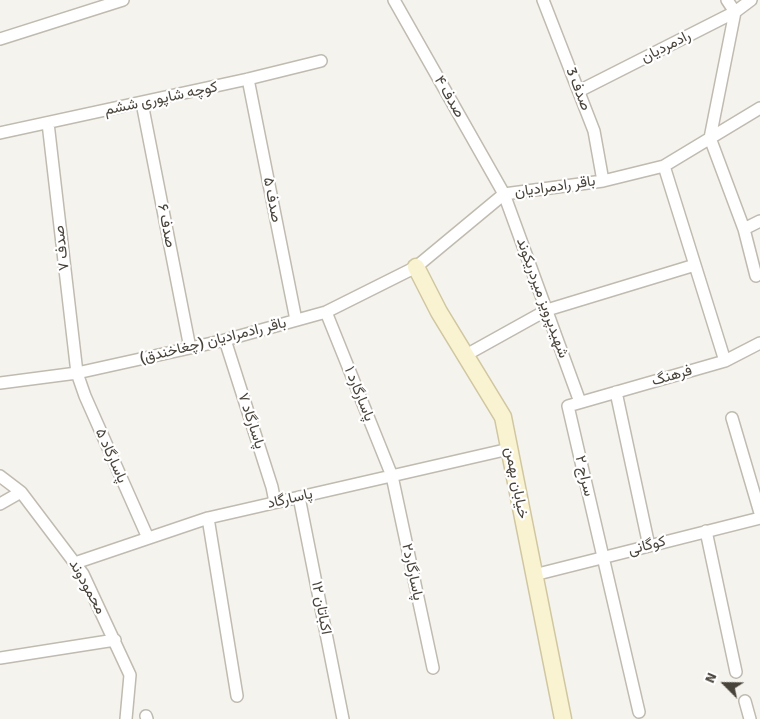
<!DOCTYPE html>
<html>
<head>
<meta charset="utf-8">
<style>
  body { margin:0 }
  #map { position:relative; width:760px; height:719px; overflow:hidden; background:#f5f3ed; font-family:Signika,sans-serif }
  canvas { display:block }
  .north { position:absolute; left:700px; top:659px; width:50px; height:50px; -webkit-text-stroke:4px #fff; paint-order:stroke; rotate:293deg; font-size:14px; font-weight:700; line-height:20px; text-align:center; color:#49443b }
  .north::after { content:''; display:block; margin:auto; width:18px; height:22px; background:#49443b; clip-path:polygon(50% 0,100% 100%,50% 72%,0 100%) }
</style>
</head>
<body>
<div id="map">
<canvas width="760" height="719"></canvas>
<div class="north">N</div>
</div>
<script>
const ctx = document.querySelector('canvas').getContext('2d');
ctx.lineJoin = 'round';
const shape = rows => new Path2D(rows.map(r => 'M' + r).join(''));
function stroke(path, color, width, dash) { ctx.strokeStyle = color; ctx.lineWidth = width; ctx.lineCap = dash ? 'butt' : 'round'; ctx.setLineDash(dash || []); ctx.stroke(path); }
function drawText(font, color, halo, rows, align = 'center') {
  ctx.font = font + ' Signika,Vazirmatn,sans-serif'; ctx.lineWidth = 4.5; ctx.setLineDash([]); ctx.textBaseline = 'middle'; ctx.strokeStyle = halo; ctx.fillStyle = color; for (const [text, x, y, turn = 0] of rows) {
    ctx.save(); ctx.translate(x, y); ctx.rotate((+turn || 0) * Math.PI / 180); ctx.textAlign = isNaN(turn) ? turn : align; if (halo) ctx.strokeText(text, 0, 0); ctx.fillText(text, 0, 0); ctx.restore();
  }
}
const street = shape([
  [394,0,504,194,580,402],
  [543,0,594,131,603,181],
  [0,39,123,0],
  [248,79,296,320],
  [579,91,735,12,751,0],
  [142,103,190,348],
  [48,123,77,373,85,396,148,538],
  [0,133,248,79,321,61],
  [710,138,744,229,756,276],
  [710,138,735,12,727,0],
  [664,166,725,361],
  [744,229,760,221],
  [326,312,392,476,433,668],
  [225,340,272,487,275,502],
  [466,355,547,310,695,265],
  [0,383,77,373,190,348,225,340,326,312,416,267,504,194,603,181,664,166,760,108],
  [616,392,649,546],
  [732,418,760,513],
  [0,476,21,492,83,574,130,675,126,719],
  [299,497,343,719],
  [0,504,21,492],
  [208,518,237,696],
  [706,531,736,672],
  [75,563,208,518,509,449],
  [534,575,760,518],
  [0,658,115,640],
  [745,701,750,719],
  [639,712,568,406,725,361,760,343],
  [146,716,147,719]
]);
const secondary = shape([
  [416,267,439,312,503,417,563,719]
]);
const streetNames = [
  ["رادمردیان",666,47,-27],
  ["صدف 3",578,89,69],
  ["صدف ۴",449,97,60],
  ["کوچه شاپوری ششم",161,99,-12],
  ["باقر رادمرادیان",555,187,-8],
  ["صدف ۵",272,200,79],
  ["صدف ۶",166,226,79],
  ["صدف ۷",62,248,-97],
  ["شهیدپرویز میردریکوند",542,298,70],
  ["باقر رادمرادیان (چغاخندق)",213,341,-14],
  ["فرهنگ",672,376,-16],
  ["پاسارگارد ۱",359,394,68],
  ["پاسارگاد ۷",251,421,72],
  ["پاسارگاد ۵",111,456,66],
  ["سراج ۲",584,476,77],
  ["خیابان بهمن",516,483,79],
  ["پاسارگاد",290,499,-13],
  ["کوگانی",647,546,-14],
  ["پاسارگارد۲",412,572,78],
  ["محمودوند",87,587,61],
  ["اکباتان ۱۲",321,608,79]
];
stroke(street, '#c0bbb0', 14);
stroke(secondary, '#d0c7a1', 19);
stroke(street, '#fff', 11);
stroke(secondary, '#faf3d2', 16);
drawText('15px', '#49443b', '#fff', streetNames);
</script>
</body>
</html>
